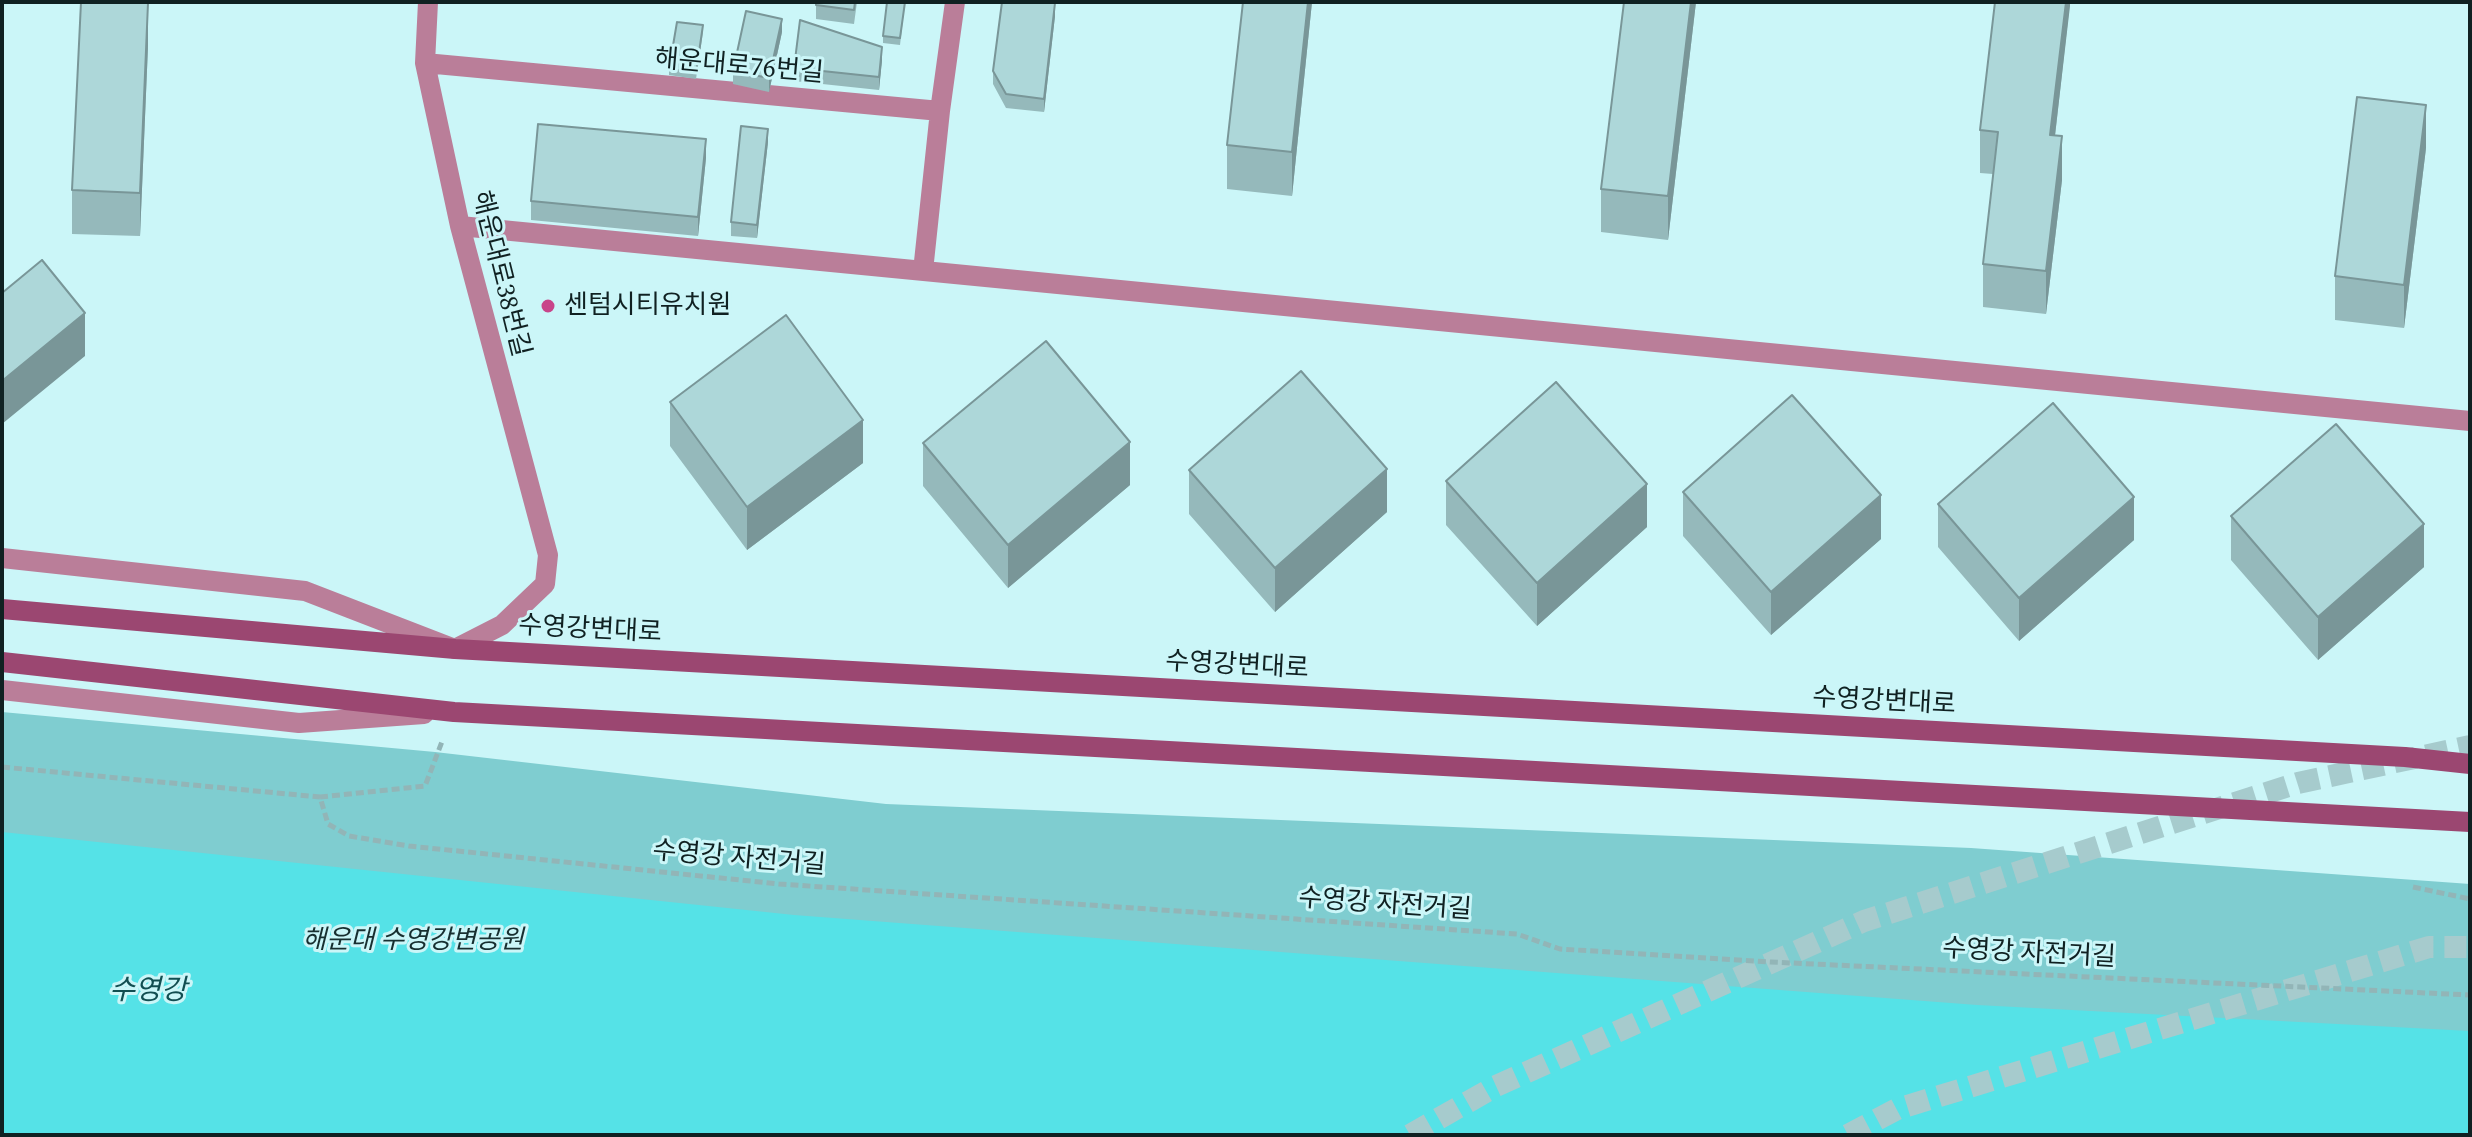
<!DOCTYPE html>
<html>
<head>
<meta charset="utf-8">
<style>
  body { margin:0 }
  #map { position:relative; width:2472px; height:1137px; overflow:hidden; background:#cbf6f8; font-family:"Source Serif 4",serif }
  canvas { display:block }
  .frame { position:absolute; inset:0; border:4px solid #102122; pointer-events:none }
</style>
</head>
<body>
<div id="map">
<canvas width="2472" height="1137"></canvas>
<div class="frame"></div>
</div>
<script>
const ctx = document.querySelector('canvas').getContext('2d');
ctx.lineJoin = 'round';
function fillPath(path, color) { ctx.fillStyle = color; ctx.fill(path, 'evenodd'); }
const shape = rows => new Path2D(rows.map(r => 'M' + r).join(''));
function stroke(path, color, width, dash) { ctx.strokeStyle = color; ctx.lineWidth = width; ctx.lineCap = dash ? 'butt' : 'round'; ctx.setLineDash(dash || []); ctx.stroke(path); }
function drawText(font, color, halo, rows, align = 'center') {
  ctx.font = font + ' "Source Serif 4","Noto Sans KR",serif'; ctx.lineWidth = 6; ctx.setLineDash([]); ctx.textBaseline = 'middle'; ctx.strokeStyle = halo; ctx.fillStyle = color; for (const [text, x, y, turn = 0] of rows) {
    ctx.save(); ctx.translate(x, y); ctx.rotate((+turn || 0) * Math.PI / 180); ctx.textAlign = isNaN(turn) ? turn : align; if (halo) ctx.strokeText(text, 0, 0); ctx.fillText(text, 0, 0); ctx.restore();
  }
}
const green = shape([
  [2,712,435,752,886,804,1971,848,2470,884,2470,1135,2,1135]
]);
const water = shape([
  [2,832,794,915,1977,1005,2470,1031,2470,1135,2,1135]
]);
const trunkTunnel = shape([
  [1410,1135,1496,1086,1864,921,2298,783,2470,746],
  [1848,1135,1897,1109,2429,947,2470,947]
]);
const path = shape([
  [2,767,320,797,328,824,349,836,409,846,779,884,1517,934,1560,949,1771,962,2470,995],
  [320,797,425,786,443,739],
  [2413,887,2470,899]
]);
const minor = shape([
  [425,63,940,111],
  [460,226,2470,421],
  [923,271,940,111,955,2],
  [2,558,305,591,455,649,502,625,545,584,548,555,460,226,425,63,428,2],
  [2,690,299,723,424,714]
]);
const secondary = shape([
  [2,609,455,649,2405,757,2470,764],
  [2,662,454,712,2470,822]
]);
const wall = shape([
  [816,2,857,2,854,24,816,19],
  [905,2,900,45,883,43,883,36],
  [1312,2,1292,196,1227,189,1227,145],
  [1624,2,1696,2,1668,240,1601,232,1601,189],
  [2070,2,2055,136,2062,180,2046,314,1983,307,1983,264,1993,174,1980,173,1980,130],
  [1055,16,1044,112,1006,108,993,84,993,71],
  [703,32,696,79,669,75,669,69],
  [782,32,769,92,733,84,733,71],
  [148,46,140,236,72,234,72,190],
  [882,60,879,90,794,81,794,68],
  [768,142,757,238,731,236,731,222],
  [2426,148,2404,328,2335,320,2335,276],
  [706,158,698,236,531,220,531,201],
  [670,402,863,463,747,550,670,446],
  [923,443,1130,485,1008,588,923,486],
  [1189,470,1387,512,1275,612,1189,514],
  [1446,481,1647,527,1537,626,1446,525],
  [1683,492,1881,539,1771,635,1683,536],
  [1938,504,2134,540,2019,641,1938,547],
  [2231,516,2424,567,2318,660,2231,560]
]);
const shadedWall = shape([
  [1308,2,1312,2,1292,196,1292,152],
  [1691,2,1696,2,1668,240,1668,196],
  [2066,2,2070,2,2070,6,2050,178,2050,135],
  [148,3,148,46,140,236,140,193],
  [1055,3,1055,16,1044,112,1044,99],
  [782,19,782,32,769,92,769,78],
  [882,47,882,60,879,90,879,77],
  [2426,105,2426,148,2404,328,2404,285],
  [768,129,768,142,757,238,757,225],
  [2062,136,2062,180,2046,314,2046,271],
  [706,139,706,158,698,236,698,217],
  [85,313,85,356,2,424,2,381],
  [863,420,863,463,747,550,747,507],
  [1130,442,1130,485,1008,588,1008,545],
  [1387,469,1387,512,1275,612,1275,568],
  [1647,484,1647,527,1537,626,1537,583],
  [1881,495,1881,539,1771,635,1771,592],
  [2134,497,2134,540,2019,641,2019,598],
  [2424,524,2424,567,2318,660,2318,617]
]);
const building = shape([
  [81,2,148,3,140,193,72,190,81,2],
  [816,2,855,2,854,10,816,5,816,2],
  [887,2,905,2,900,38,883,36,887,2],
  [1002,2,1055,3,1044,99,1006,94,993,71,1002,2],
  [1243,2,1308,2,1292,152,1227,145,1243,2],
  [1624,2,1691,2,1668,196,1601,189,1624,2],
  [1995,2,2066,2,2050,135,2062,136,2046,271,1983,264,1998,132,1980,130,1995,2],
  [746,11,782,19,769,78,733,71,746,11],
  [800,20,882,47,879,77,794,68,800,20],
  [677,22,703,25,696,73,669,69,677,22],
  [2357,97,2426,105,2404,285,2335,276,2357,97],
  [538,124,706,139,698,217,531,201,538,124],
  [741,126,768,129,757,225,731,222,741,126],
  [42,260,85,313,2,381,2,293,42,260],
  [786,315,863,420,747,507,670,402,786,315],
  [1046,341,1130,442,1008,545,923,443,1046,341],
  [1301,371,1387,469,1275,568,1189,470,1301,371],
  [1556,382,1647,484,1537,583,1446,481,1556,382],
  [1792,395,1881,495,1771,592,1683,492,1792,395],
  [2053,403,2134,497,2019,598,1938,504,2053,403],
  [2336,424,2424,524,2318,617,2231,516,2336,424]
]);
const markers = [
  [548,306,8,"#c8458a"]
];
const streetNames = [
  ["해운대로76번길",739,67,5],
  ["해운대로38번길",500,274,76],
  ["수영강변대로",590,630,3],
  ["수영강변대로",1237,666,3],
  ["수영강변대로",1884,702,3],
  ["수영강 자전거길",739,859,5],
  ["수영강 자전거길",1385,905,4],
  ["수영강 자전거길",2029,954,3]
];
const poiNames = [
  ["센텀시티유치원",564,306]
];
const parkNames = [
  ["해운대 수영강변공원",413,941]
];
const waterNames = [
  ["수영강",148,992]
];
fillPath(green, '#7fcdd0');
fillPath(water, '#55e2e7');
stroke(trunkTunnel, '#a6cbcd', 22, [22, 11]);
stroke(path, '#92b5b7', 5, [8, 4]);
stroke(minor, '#ba7e99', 20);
stroke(secondary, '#9b4771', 20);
fillPath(wall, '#95b9bb');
fillPath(shadedWall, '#799698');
fillPath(building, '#add7d9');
stroke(building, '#799698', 2);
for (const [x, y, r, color] of markers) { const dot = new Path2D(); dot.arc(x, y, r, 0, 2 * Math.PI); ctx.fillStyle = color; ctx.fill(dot); stroke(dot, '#cbf6f8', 3); }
drawText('26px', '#102122', '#cbf6f8', streetNames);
drawText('26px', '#102122', '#cbf6f8', poiNames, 'left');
drawText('italic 26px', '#172f30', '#cbf6f8', parkNames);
drawText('italic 28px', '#114e51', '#cbf6f8', waterNames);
</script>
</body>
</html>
